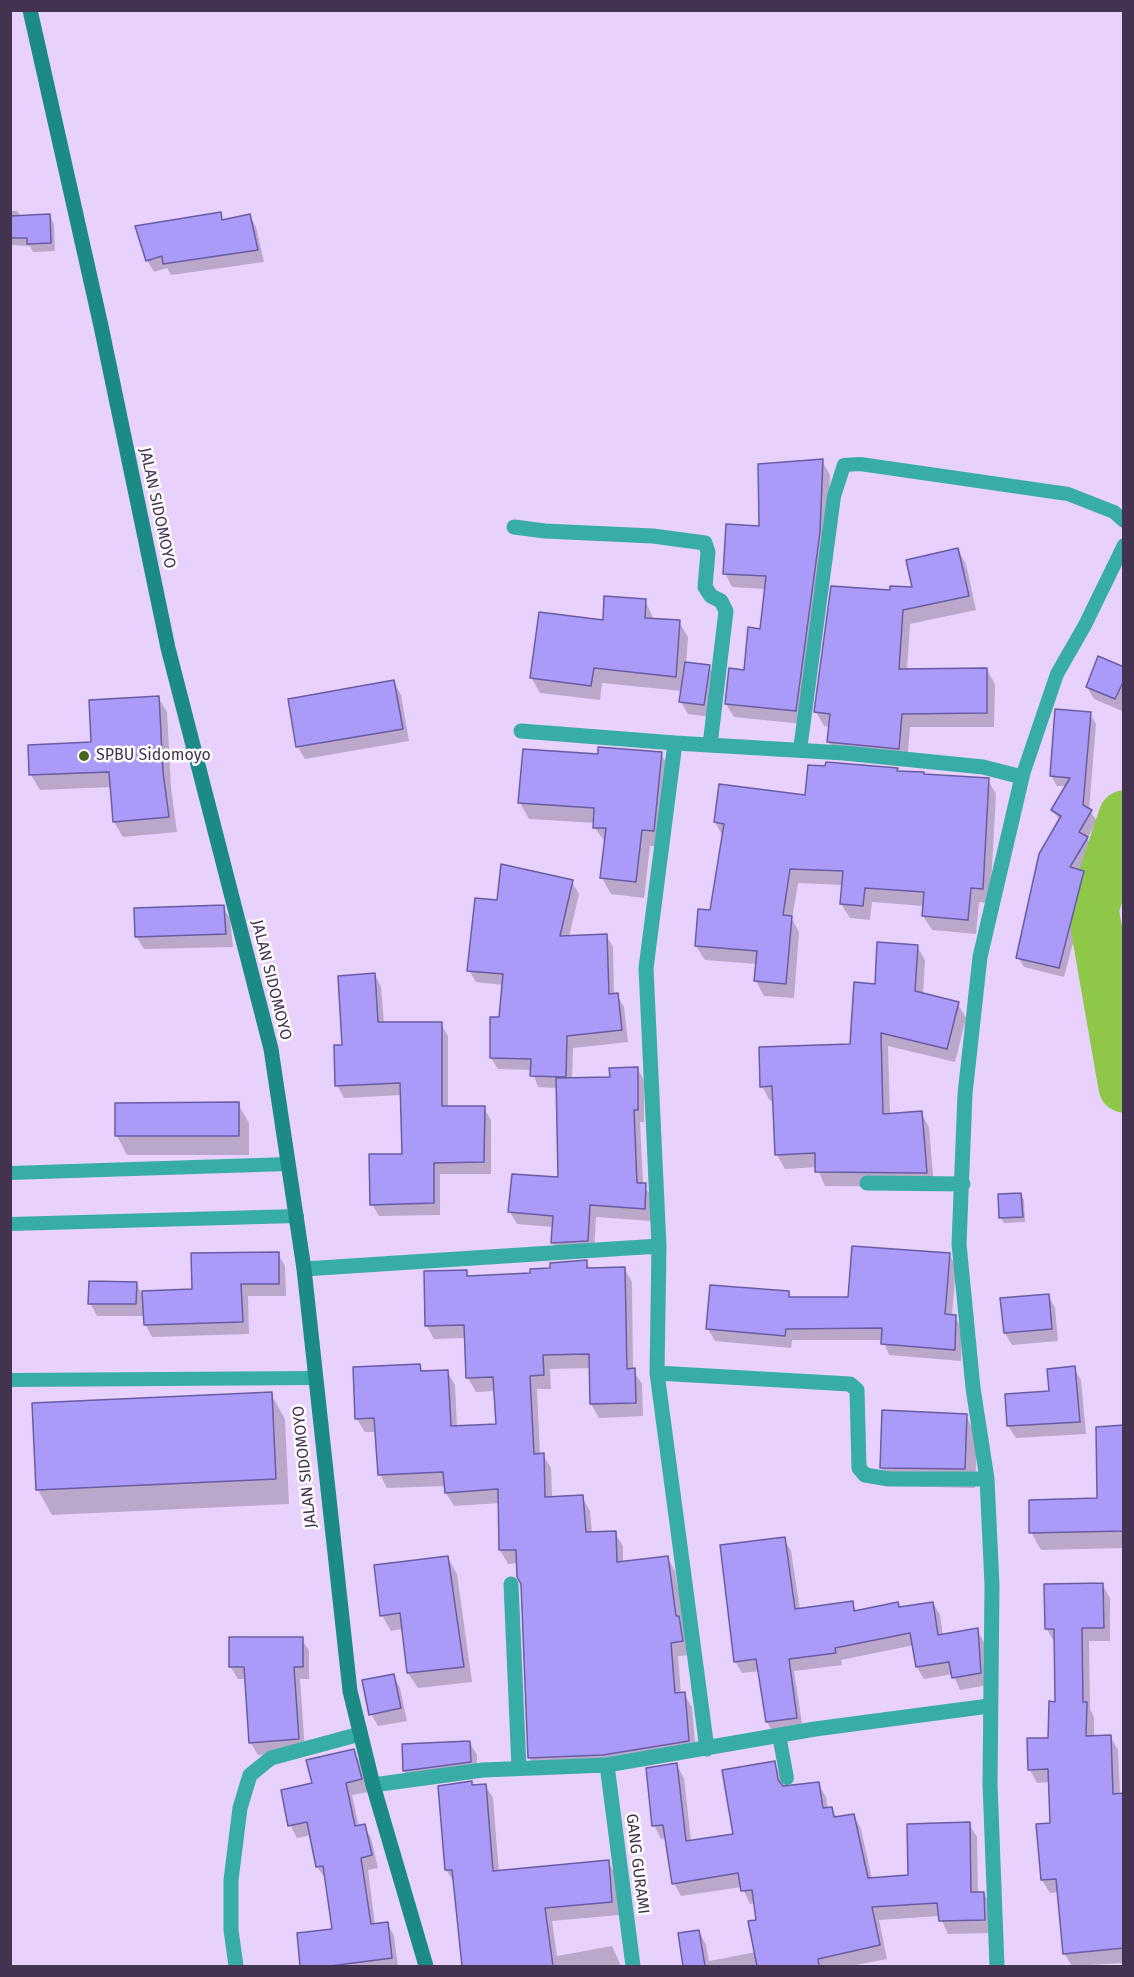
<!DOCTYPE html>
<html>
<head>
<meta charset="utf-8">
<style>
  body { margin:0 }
  #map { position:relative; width:1134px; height:1977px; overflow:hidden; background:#e9d1fd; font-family:"Fira Sans",sans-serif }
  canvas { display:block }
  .frame { position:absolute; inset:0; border:12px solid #433250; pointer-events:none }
</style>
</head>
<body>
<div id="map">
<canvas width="1134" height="1977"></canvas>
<div class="frame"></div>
</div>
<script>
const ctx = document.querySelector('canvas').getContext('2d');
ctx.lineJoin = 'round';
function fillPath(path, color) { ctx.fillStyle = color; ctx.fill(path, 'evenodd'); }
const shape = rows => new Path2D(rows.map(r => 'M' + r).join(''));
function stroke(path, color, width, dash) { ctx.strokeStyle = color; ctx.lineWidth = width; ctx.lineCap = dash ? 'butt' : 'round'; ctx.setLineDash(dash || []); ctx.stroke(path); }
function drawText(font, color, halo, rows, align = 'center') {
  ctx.font = font + ' "Fira Sans",sans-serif'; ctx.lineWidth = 5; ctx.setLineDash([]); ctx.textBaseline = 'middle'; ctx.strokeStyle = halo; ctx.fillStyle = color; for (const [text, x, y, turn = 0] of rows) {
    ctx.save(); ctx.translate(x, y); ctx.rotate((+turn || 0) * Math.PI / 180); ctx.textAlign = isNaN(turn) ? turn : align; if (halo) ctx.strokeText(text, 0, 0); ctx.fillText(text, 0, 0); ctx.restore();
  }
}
const shadow = shape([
  [10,211,17,211,21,217,50,216,54,224,55,251,33,252,30,246,10,245],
  [220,214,224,221,250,215,256,227,264,262,171,275,167,268,154,272,147,260],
  [822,461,830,475,827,547,803,724,734,717,726,704,745,672,762,630,766,589,732,587,725,573,761,527],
  [958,550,966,564,976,610,910,624,907,670,987,670,995,684,994,727,910,727,907,762,837,756,829,742,830,727,824,726,816,712,891,591,914,589],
  [645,600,654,620,679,622,688,637,686,664,709,667,716,679,711,717,688,714,681,702,682,691,602,683,600,700,540,693,531,677,604,622],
  [1124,668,1124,708,1122,711,1094,699,1087,687],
  [394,682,401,695,409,741,305,759,297,746],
  [158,697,167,712,171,788,177,832,123,837,114,822,111,787,40,790,31,775,93,743],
  [1090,714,1096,724,1089,810,1097,821,1087,839,1092,849,1079,871,1089,882,1064,977,1024,967,1018,957,1060,821,1052,810,1067,786,1057,786,1051,776],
  [661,754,670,769,662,846,650,846,644,898,611,894,602,878,606,843,594,827,595,823,529,819,520,803,599,755],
  [897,770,899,773,988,780,996,794,990,903,979,902,976,934,932,930,923,916,924,906,872,902,870,920,850,918,841,904,843,885,798,883,792,919,799,932,794,998,764,996,756,981,757,964,705,960,696,946,711,912,723,837,715,822],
  [572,882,579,894,569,937,606,935,613,947,614,995,617,995,624,1007,628,1042,573,1048,572,1079,611,1079,637,1068,644,1080,644,1122,640,1122,643,1184,652,1197,651,1221,596,1217,594,1253,560,1255,553,1243,554,1227,517,1224,510,1212,560,1179,558,1088,538,1087,532,1070,498,1069,491,1058,500,1019,503,985,476,982,469,970,498,902],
  [223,907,230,919,233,947,144,949,136,936],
  [917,946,925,960,923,995,958,1004,966,1018,955,1062,888,1046,890,1115,921,1113,929,1127,934,1187,825,1186,817,1167,785,1169,777,1155,774,1101,770,1101,762,1086,851,1046,876,985],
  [375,975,381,987,384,1023,441,1024,448,1036,448,1108,484,1108,491,1120,491,1174,440,1174,440,1215,379,1216,372,1204,404,1155,402,1095,344,1098,337,1085,344,1046],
  [238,1104,249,1123,249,1155,127,1155,117,1136],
  [1021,1194,1024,1200,1025,1222,1004,1223,1000,1217],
  [278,1254,285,1266,286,1296,248,1296,249,1334,152,1337,145,1324,145,1316,97,1316,90,1303,136,1283,144,1298,193,1291],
  [949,1254,956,1266,952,1316,955,1317,962,1329,961,1361,889,1355,883,1340,792,1340,791,1348,715,1341,708,1329,788,1293,792,1299,849,1299],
  [586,1262,590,1269,624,1268,632,1282,633,1370,642,1384,643,1416,599,1418,591,1404,591,1368,550,1369,551,1389,537,1389,540,1455,543,1455,551,1468,552,1498,582,1497,590,1511,592,1533,615,1533,623,1546,623,1563,667,1557,675,1571,690,1655,678,1656,681,1694,684,1694,692,1707,696,1754,538,1772,530,1758,522,1583,518,1563,508,1564,500,1550,500,1503,454,1506,446,1493,446,1486,387,1488,380,1474,377,1432,365,1432,357,1419,419,1366,423,1373,447,1371,455,1385,457,1427,497,1425,495,1391,476,1392,468,1378,466,1338,434,1339,427,1326,466,1272,469,1278,531,1274],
  [1048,1295,1055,1308,1058,1341,1012,1345,1005,1333],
  [1074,1368,1081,1380,1086,1434,1016,1438,1008,1426,1007,1395,1051,1392],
  [271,1394,285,1419,289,1504,52,1515,38,1490,34,1405],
  [967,1418,977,1437,975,1488,892,1486,881,1467],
  [1124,1429,1124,1548,1041,1550,1031,1532,1099,1500],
  [784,1539,791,1551,800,1610,852,1603,857,1612,898,1604,900,1608,933,1603,940,1615,943,1636,977,1630,984,1642,987,1685,960,1690,953,1674,924,1679,917,1667,914,1645,841,1660,842,1665,794,1671,803,1730,774,1734,767,1722,760,1671,742,1673,735,1661],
  [448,1558,457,1574,472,1682,418,1688,408,1673,403,1629,391,1631,382,1615],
  [1102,1584,1110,1598,1110,1641,1089,1641,1090,1709,1094,1717,1094,1737,1111,1737,1118,1750,1120,1795,1124,1794,1124,1963,1072,1966,1064,1953,1059,1892,1050,1893,1042,1880,1038,1825,1051,1824,1050,1782,1037,1783,1030,1770,1049,1739,1056,1703,1054,1642,1047,1629],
  [302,1639,309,1651,309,1679,300,1679,305,1752,258,1755,251,1743,246,1679,238,1679,230,1666],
  [393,1675,400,1688,407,1721,378,1726,371,1714],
  [470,1743,477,1755,477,1774,412,1783,404,1771],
  [353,1751,361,1764,368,1792,352,1795,359,1827,364,1826,371,1838,378,1868,368,1870,375,1925,387,1923,394,1936,398,1966,302,1966,298,1934,334,1930,326,1879,317,1867,311,1835,297,1838,290,1825,313,1785],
  [774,1763,782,1776,784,1788,818,1783,826,1797,828,1809,831,1808,837,1818,854,1816,861,1829,872,1879,910,1876,969,1824,977,1837,978,1894,984,1893,991,1907,992,1933,948,1934,940,1916,879,1920,887,1959,851,1966,678,1966,685,1965,699,1931,706,1945,709,1961,756,1952,758,1921,756,1903,750,1904,742,1887,681,1896,674,1883,666,1838,661,1839,654,1825,676,1764,684,1778,691,1841,734,1835],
  [471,1783,473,1786,485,1785,493,1798,499,1872,608,1862,616,1875,619,1915,552,1921,557,1956,612,1946,621,1966,463,1966,455,1883,446,1870]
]);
const river = shape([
  [1124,816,1093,909,1124,1087]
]);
const building = shape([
  [221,212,222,220,250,214,258,250,163,264,162,256,146,261,135,226,221,212],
  [50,214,51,243,27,244,27,238,10,238,10,216,50,214],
  [823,459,820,532,796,711,725,704,729,668,744,670,748,627,760,629,766,576,723,574,726,524,759,526,758,464,823,459],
  [958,548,969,596,903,610,899,669,987,668,987,713,902,714,899,749,827,742,830,714,814,712,831,586,890,590,890,586,912,587,906,560,958,548],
  [604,596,646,599,645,618,680,620,676,677,594,668,591,686,530,678,539,612,603,620,604,596],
  [1098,656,1124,667,1124,680,1115,699,1086,687,1098,656],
  [685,662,710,665,704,705,679,702,685,662],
  [394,680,403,729,296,747,288,699,394,680],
  [159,696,163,772,169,817,113,822,109,772,29,775,28,745,91,742,89,700,159,696],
  [1055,709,1091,712,1083,805,1092,810,1079,832,1088,837,1070,867,1084,871,1059,968,1016,958,1039,854,1061,816,1051,810,1070,778,1050,776,1055,709],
  [598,747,662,752,654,831,642,830,636,882,600,878,606,828,593,828,594,808,518,803,523,749,598,754,598,747],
  [826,762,898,768,897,771,924,772,924,774,989,778,983,889,971,888,968,920,922,916,924,892,865,888,863,906,840,904,843,871,790,869,783,915,792,916,786,984,754,981,757,951,695,946,698,909,710,910,724,824,714,822,719,784,805,795,808,765,825,766,826,762],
  [501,864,573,880,560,936,607,934,609,994,618,993,622,1030,567,1036,566,1077,530,1076,531,1059,490,1058,490,1017,499,1017,503,974,467,971,475,898,497,900,501,864],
  [224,905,226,934,135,937,134,908,224,905],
  [877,942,918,945,915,991,959,1002,947,1049,881,1033,883,1114,922,1111,927,1173,815,1172,815,1153,775,1155,772,1086,760,1087,759,1047,850,1044,854,982,875,984,877,942],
  [375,973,378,1022,442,1022,442,1106,485,1106,484,1162,434,1163,434,1203,370,1205,369,1154,402,1154,400,1083,335,1086,334,1045,342,1045,338,976,375,973],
  [638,1067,638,1110,634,1110,637,1183,646,1183,645,1209,590,1205,588,1241,551,1243,553,1216,508,1212,512,1174,558,1177,556,1078,610,1077,609,1068,638,1067],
  [239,1102,239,1136,115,1136,115,1103,239,1102],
  [1021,1193,1023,1217,999,1218,998,1194,1021,1193],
  [852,1246,950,1253,945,1314,956,1315,955,1350,881,1344,882,1328,786,1329,785,1336,706,1329,710,1285,789,1291,789,1297,848,1297,852,1246],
  [279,1252,279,1284,241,1284,243,1322,144,1325,142,1291,192,1289,191,1253,279,1252],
  [587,1260,587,1268,625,1267,627,1369,635,1368,636,1403,590,1404,589,1354,543,1355,544,1375,530,1376,534,1454,544,1453,545,1497,583,1495,586,1532,616,1531,617,1562,668,1556,676,1616,679,1616,683,1641,671,1643,675,1693,685,1692,689,1741,603,1755,528,1758,521,1584,517,1577,516,1550,499,1550,498,1489,445,1493,443,1472,378,1475,374,1418,355,1419,353,1367,420,1364,421,1371,448,1370,451,1426,496,1424,493,1377,466,1378,464,1325,425,1326,424,1271,467,1270,467,1276,530,1273,530,1269,550,1268,550,1263,587,1260],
  [89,1281,137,1282,136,1304,88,1304,89,1281],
  [1049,1294,1052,1329,1004,1333,1000,1298,1049,1294],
  [1075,1366,1080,1422,1007,1426,1005,1394,1049,1391,1047,1369,1075,1366],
  [272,1392,276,1479,36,1490,32,1403,272,1392],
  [882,1410,967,1414,965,1469,880,1468,882,1410],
  [1124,1425,1124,1531,1029,1533,1029,1500,1097,1498,1096,1427,1124,1425],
  [785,1537,795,1609,853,1601,854,1611,898,1602,899,1607,933,1602,938,1635,978,1628,981,1673,952,1678,949,1662,916,1667,910,1633,835,1648,836,1653,789,1659,797,1718,766,1722,756,1659,734,1662,720,1545,785,1537],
  [448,1556,464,1667,407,1673,400,1613,380,1616,374,1565,448,1556],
  [1103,1583,1104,1628,1082,1628,1083,1702,1087,1702,1086,1736,1111,1735,1113,1794,1124,1793,1124,1948,1063,1954,1056,1879,1041,1880,1036,1824,1050,1823,1048,1769,1028,1770,1027,1738,1048,1738,1049,1701,1055,1702,1054,1629,1045,1629,1044,1584,1103,1583],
  [229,1637,303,1637,303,1667,294,1667,299,1739,249,1743,244,1667,229,1667,229,1637],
  [394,1674,401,1708,369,1715,362,1680,394,1674],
  [470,1741,471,1762,403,1771,402,1744,470,1741],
  [354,1749,362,1779,346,1783,355,1826,365,1824,372,1855,361,1858,371,1924,388,1922,392,1958,330,1966,300,1966,297,1933,332,1929,323,1866,316,1867,307,1822,288,1826,281,1790,312,1783,306,1760,354,1749],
  [775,1761,778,1780,783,1786,819,1782,823,1808,832,1807,834,1817,854,1814,868,1878,908,1875,907,1824,970,1822,971,1892,984,1892,985,1920,939,1921,937,1903,872,1907,880,1945,818,1959,819,1966,757,1966,748,1921,756,1920,752,1890,741,1891,738,1873,672,1884,663,1825,652,1826,646,1768,677,1763,686,1841,733,1834,722,1770,775,1761],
  [472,1781,472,1785,486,1784,493,1871,609,1860,612,1902,545,1908,553,1966,462,1966,452,1870,445,1870,438,1786,472,1781],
  [699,1930,705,1966,683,1966,678,1933,699,1930]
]);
const service = shape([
  [800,750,834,496,844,465,860,464,1068,494,1114,512,1124,521],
  [1022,777,1057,674,1085,625,1124,545],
  [10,1173,288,1164],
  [10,1224,297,1216],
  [10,1380,314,1378],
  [779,1735,787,1778]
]);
const minor = shape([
  [514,527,545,531,653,536,705,543,708,552,705,587,711,596,721,601,726,611,710,745],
  [521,731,675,743],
  [867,1183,963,1184],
  [304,1269,659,1246],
  [657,1373,850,1384,857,1390,859,1468,865,1475,889,1479,987,1479],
  [511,1584,519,1768],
  [707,1749,657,1373,659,1246,646,968,675,743,844,753,983,767,1022,777,980,957,965,1094,959,1244,973,1388,987,1479,992,1585,990,1784,997,1966],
  [607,1765,633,1966],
  [373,1785,483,1770,607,1765,815,1729,989,1706],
  [236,1966,231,1930,231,1880,240,1808,250,1775,271,1758,360,1734]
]);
const secondary = shape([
  [30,10,101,326,168,648,271,1049,304,1269,350,1691,373,1785,426,1966]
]);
const markers = [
  [84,756,6,"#46661c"]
];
const streetNames = [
  ["JALAN SIDOMOYO",157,508,78],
  ["JALAN SIDOMOYO",271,980,76],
  ["JALAN SIDOMOYO",305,1467,-96],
  ["GANG GURAMI",637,1864,83]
];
const poiNames = [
  ["SPBU Sidomoyo",96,756]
];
fillPath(shadow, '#0003');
stroke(river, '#8fc748', 51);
fillPath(building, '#aa9bf9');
stroke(building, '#685ca2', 1.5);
stroke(service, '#38ada7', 14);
stroke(minor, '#38ada7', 15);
stroke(secondary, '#1c8a85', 15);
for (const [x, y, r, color] of markers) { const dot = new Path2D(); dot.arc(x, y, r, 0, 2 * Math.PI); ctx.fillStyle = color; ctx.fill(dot); stroke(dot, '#fdfdfd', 2); }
drawText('16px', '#433250', '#fdfdfd', streetNames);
drawText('16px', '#433250', '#fdfdfd', poiNames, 'left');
</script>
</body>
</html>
